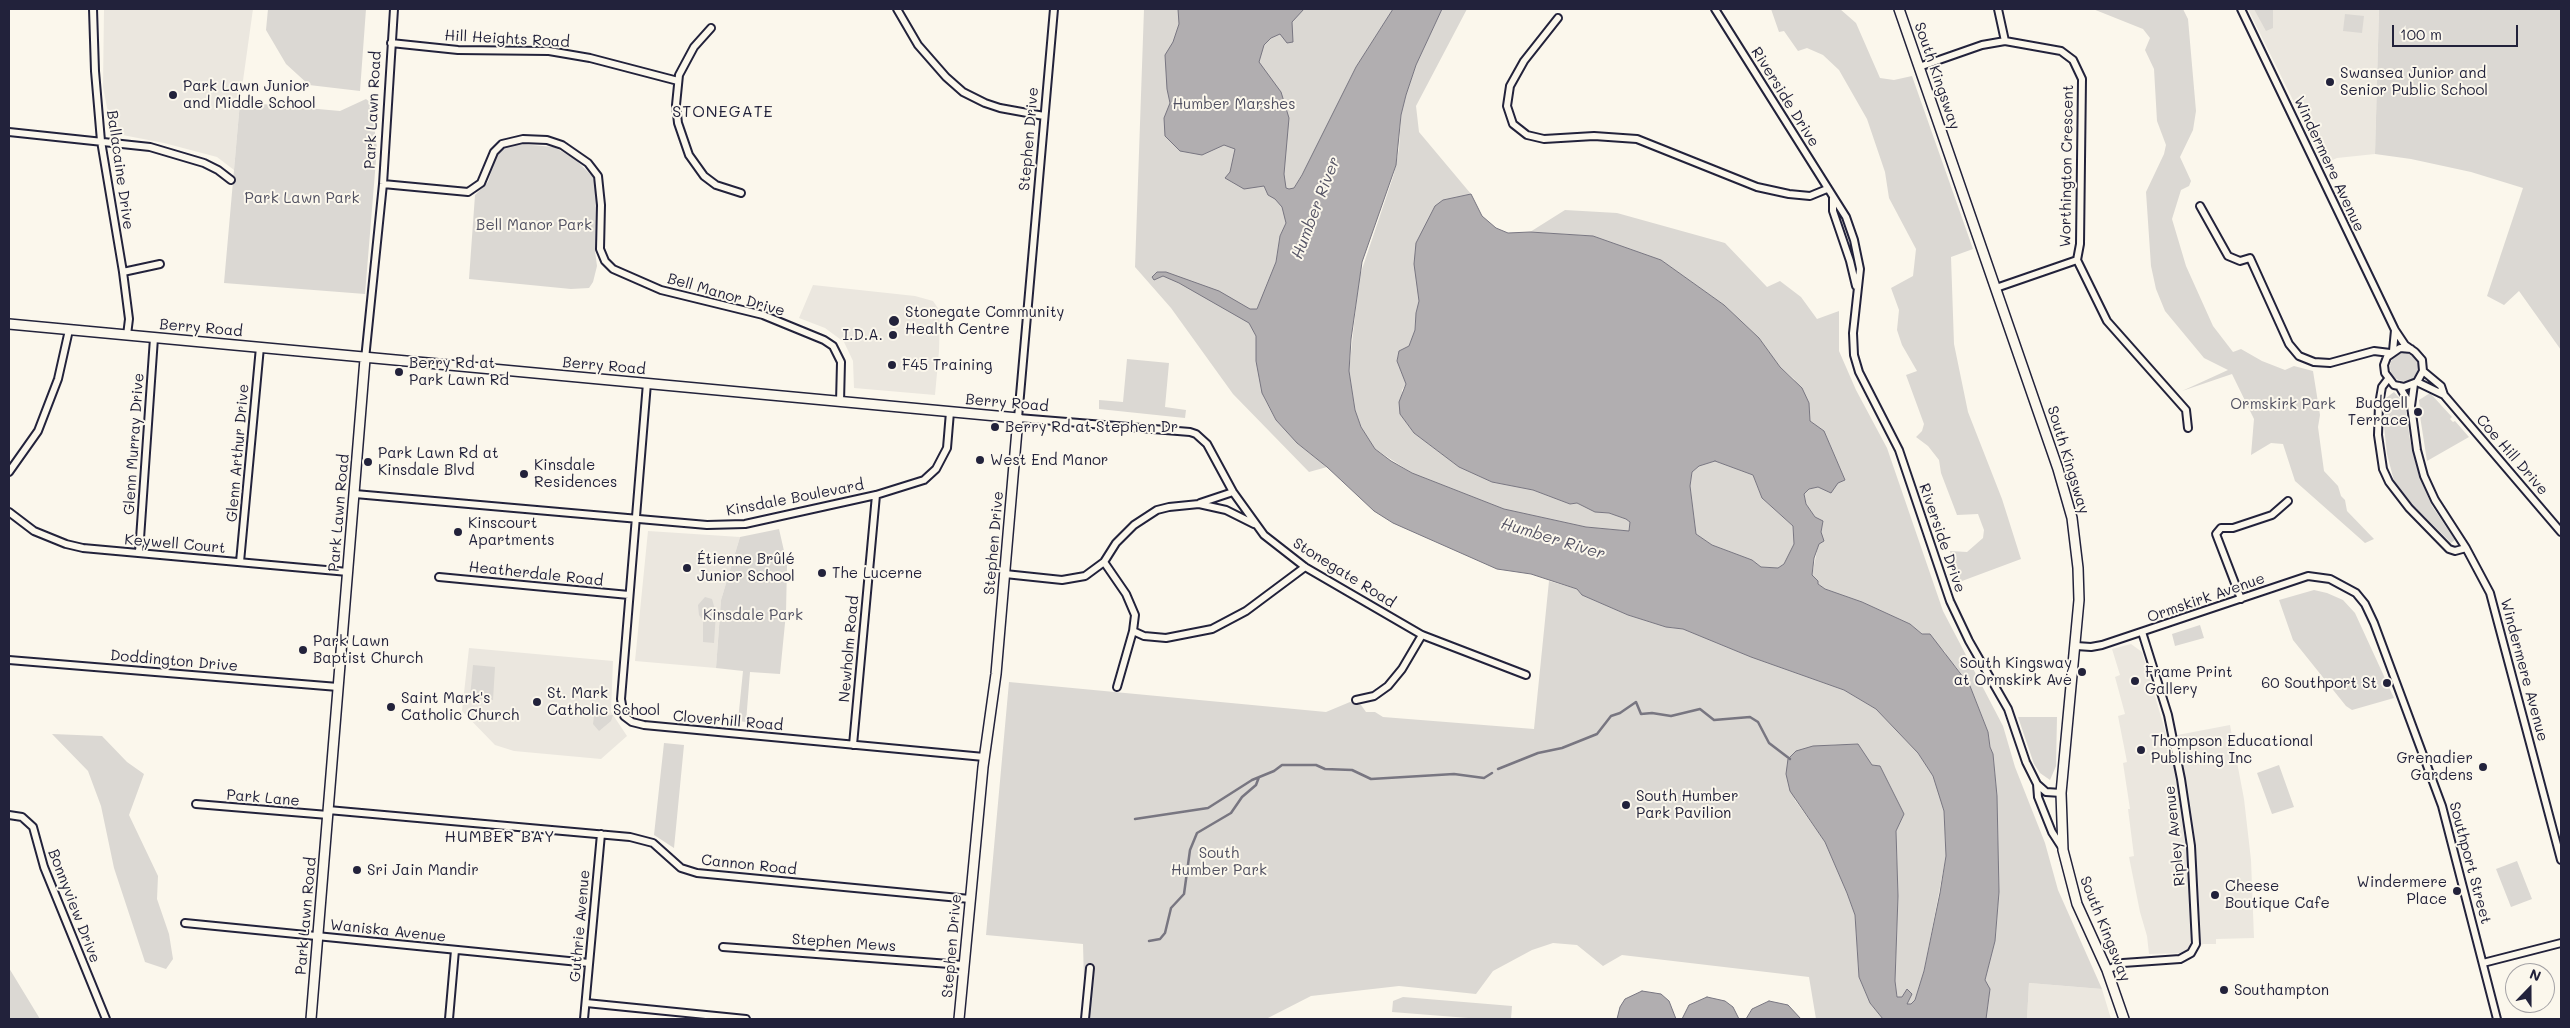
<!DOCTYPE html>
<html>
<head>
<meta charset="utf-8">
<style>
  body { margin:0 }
  #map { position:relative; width:2570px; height:1028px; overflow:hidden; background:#fbf7ec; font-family:Mali,sans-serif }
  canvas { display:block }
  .frame { position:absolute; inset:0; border:10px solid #22223b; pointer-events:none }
  .north { position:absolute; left:2505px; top:963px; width:50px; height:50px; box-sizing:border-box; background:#fbf7ec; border:1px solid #a4a2a5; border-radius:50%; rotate:22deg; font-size:14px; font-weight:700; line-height:20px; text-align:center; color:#22223b }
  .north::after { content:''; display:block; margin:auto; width:18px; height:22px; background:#22223b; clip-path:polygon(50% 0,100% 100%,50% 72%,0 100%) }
  .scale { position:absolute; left:2392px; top:25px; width:126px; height:22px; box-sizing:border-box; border:2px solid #22223b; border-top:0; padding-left:6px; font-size:15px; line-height:18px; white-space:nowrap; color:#22223b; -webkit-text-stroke:4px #fbf7ec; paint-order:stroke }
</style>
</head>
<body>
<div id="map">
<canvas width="2570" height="1028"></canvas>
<div class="frame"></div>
<div class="north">N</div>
<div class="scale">100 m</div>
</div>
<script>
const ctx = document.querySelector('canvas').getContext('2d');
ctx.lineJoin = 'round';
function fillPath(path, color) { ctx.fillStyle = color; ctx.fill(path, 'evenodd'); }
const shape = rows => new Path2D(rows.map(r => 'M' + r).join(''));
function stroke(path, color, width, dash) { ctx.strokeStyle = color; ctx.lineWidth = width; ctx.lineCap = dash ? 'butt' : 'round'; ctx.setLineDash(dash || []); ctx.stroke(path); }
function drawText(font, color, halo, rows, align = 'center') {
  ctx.font = font + ' Mali,sans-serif'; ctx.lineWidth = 4; ctx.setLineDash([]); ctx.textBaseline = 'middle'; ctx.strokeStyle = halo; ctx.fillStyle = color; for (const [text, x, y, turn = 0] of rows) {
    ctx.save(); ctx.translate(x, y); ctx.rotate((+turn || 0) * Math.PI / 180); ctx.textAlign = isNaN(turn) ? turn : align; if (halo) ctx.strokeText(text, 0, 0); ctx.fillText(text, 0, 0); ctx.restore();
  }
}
const built = shape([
  [104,9,253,9,240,102,234,170,217,157,164,143,112,133,103,87],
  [2248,9,2379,9,2375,154,2337,158,2328,162,2322,159],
  [813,285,915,296,933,301,940,311,939,351,935,395,854,388,853,361,844,342,825,328,799,318],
  [648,531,740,537,721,600,716,668,635,661],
  [2131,644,2142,652,2167,737,2230,725,2244,799,2251,860,2254,938,2216,939,2216,944,2203,944,2187,953,2149,954,2147,936,2140,912,2129,857,2134,856,2128,809,2130,809,2123,763,2127,762,2118,716,2125,714,2115,677,2120,675,2112,649],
  [469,648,613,661,611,712,627,736,601,759,514,751,495,745,462,711],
  [2029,983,2102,989,2111,1019,2027,1019]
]);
const green = shape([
  [268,9,366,9,360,91,309,85,286,64,266,30],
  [1144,9,1393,9,1356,67,1317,149,1294,188,1285,214,1286,223,1280,236,1276,262,1263,297,1249,323,1256,336,1256,361,1264,398,1276,420,1297,443,1327,467,1309,472,1233,394,1171,308,1135,267],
  [1442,9,1467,9,1416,106,1419,132,1471,194,1443,200,1416,313,1415,330,1409,346,1399,351,1397,360,1406,384,1402,390,1400,414,1414,433,1459,467,1492,482,1533,490,1570,504,1577,503,1595,512,1609,513,1626,519,1630,522,1629,531,1586,527,1504,509,1412,473,1375,449,1361,427,1355,410,1349,371,1359,278,1394,174,1399,149,1401,115,1406,95,1416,65],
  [1771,9,1840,9,1856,23,1880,78,1894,80,1912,76,1973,249,1951,257,1954,344,1968,412,2002,499,2021,559,1962,581,1957,580,1950,551,1967,552,1983,538,1984,530,1978,514,1957,515,1941,473,1939,460,1928,446,1916,437,1922,431,1924,424,1906,375,1917,371,1902,345,1897,330,1899,310,1891,288,1913,276,1916,249,1889,198,1885,172,1867,119,1839,70,1823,55,1807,48,1798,51,1784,31,1779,32],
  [2093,9,2183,9,2188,19,2196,111,2193,130,2180,157,2191,181,2189,186,2181,190,2172,219,2186,266,2213,326,2233,352,2241,349,2262,361,2285,370,2294,366,2313,371,2320,415,2318,427,2324,471,2338,486,2341,496,2345,500,2347,511,2374,539,2365,543,2295,481,2283,444,2271,443,2251,455,2254,419,2232,374,2182,391,2228,370,2204,358,2165,311,2156,289,2151,266,2146,192,2164,154,2166,145,2157,121,2154,69,2145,50,2150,38,2143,29],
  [2254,9,2273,9,2273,28,2266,31],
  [2379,9,2561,9,2561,350,2519,291,2504,305,2487,296,2523,188,2471,172,2411,159,2375,154],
  [2345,14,2364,16,2362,33,2343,31],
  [366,99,371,103,377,148,365,294,224,283,240,102,340,111],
  [520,144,554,147,575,159,593,177,597,194,595,251,597,266,593,282,589,288,571,289,469,279,475,195,488,182,498,151,504,146],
  [1565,210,1617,213,1725,243,1767,287,1780,281,1801,297,1817,319,1839,311,1839,351,1856,390,1887,448,1943,611,2003,726,2015,767,2045,843,2058,890,2102,989,2029,983,2027,1019,1986,1019,1990,989,1985,980,1995,941,1999,892,1997,796,1993,754,1990,747,1988,732,1970,686,1956,667,1948,659,1945,652,1910,624,1862,602,1825,589,1818,584,1818,581,1812,575,1823,522,1815,517,1806,504,1804,494,1809,489,1845,480,1824,432,1810,421,1809,403,1794,379,1780,367,1759,338,1724,305,1661,260,1593,236,1530,232],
  '2390 367a14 14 0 1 1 28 0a14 14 0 1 1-28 0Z',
  [1127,359,1169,363,1165,407,1186,410,1185,418,1099,409,1099,400,1123,402],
  [2394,392,2405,404,2410,440,2419,476,2432,506,2455,540,2451,543,2407,499,2394,481,2387,454,2384,426,2386,398],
  [2430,393,2452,417,2450,419,2453,422,2455,421,2469,437,2427,461,2420,416,2423,415,2422,409,2420,409,2419,400],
  [1715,461,1753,475,1762,498,1793,526,1794,544,1784,564,1778,568,1761,567,1752,560,1712,545,1696,534,1690,486,1692,472,1699,466],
  [779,529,787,564,786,613,780,674,750,672,746,722,738,721,743,671,716,668,721,600,740,537],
  [1549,581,1577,589,1582,595,1628,615,1666,627,1683,629,1751,657,1844,690,1876,709,1918,753,1933,776,1940,793,1944,811,1946,856,1924,971,1915,1000,1911,1004,1907,1004,1902,997,1899,999,1897,997,1895,981,1898,896,1896,831,1904,814,1880,766,1872,765,1858,744,1831,745,1786,774,1795,800,1825,842,1847,893,1855,915,1859,977,1870,1003,1883,1019,1816,1019,1809,977,1622,955,1603,966,1577,945,1553,943,1532,950,1493,971,1476,994,1399,986,1311,996,1266,1019,1085,1019,1083,944,986,935,1009,682,1326,712,1350,702,1361,705,1366,712,1375,712,1383,717,1534,729],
  [2314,590,2327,593,2343,600,2355,613,2394,698,2352,710,2346,706,2293,640,2279,600],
  [705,597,712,599,716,613,714,643,703,642,703,620,699,615,698,605],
  [2200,625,2204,638,2175,646,2172,634],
  [473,665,495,667,493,700,470,698],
  [613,715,611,721,599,731,593,724,594,716],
  [2018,717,2057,717,2056,766,2050,780,2040,773,2034,764],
  [52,734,102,736,127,762,144,774,129,815,158,876,157,899,169,934,173,959,166,969,145,962,114,868,101,806,88,771],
  [664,743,684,745,674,848,654,835],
  [2279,765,2294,807,2272,814,2257,773],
  [2517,861,2532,899,2511,907,2496,869],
  [9,968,40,1019,9,1019],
  [1403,997,1512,1006,1511,1019,1481,1019,1392,1012,1393,1001]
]);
const water = shape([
  [1178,9,1304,9,1292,22,1293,42,1287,43,1280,34,1271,38,1264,45,1259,62,1281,92,1289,118,1284,174,1286,188,1289,189,1294,188,1302,175,1356,67,1393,9,1442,9,1416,65,1406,95,1401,115,1396,165,1362,262,1351,339,1349,371,1355,410,1361,427,1375,449,1391,461,1412,473,1504,509,1586,527,1629,531,1630,522,1626,519,1609,513,1595,512,1577,503,1570,504,1533,490,1492,482,1459,467,1414,433,1400,414,1399,402,1406,384,1397,361,1399,351,1409,346,1415,330,1416,313,1419,301,1414,264,1416,243,1435,206,1443,200,1471,194,1482,216,1496,228,1508,233,1530,232,1593,236,1661,260,1724,305,1759,338,1780,367,1802,388,1809,403,1810,421,1824,431,1845,480,1838,483,1831,493,1818,487,1809,489,1804,494,1806,504,1815,517,1823,521,1821,532,1824,541,1819,544,1814,558,1812,575,1818,581,1818,584,1825,589,1862,602,1910,624,1922,634,1930,634,1970,686,1988,732,1990,747,1993,754,1997,796,1999,892,1995,941,1985,980,1990,989,1986,1019,1883,1019,1870,1003,1859,977,1855,915,1847,893,1825,842,1790,791,1786,774,1788,759,1796,751,1813,746,1858,744,1872,765,1880,766,1904,814,1896,831,1898,896,1895,981,1897,997,1902,997,1907,989,1912,994,1907,1004,1911,1004,1915,1000,1924,971,1940,893,1946,856,1944,811,1933,776,1918,753,1876,709,1844,690,1751,657,1683,629,1666,627,1628,615,1582,595,1577,589,1531,574,1497,569,1393,523,1374,511,1327,467,1297,443,1276,420,1262,393,1256,361,1256,336,1249,323,1179,283,1163,276,1154,280,1152,277,1157,272,1166,272,1219,291,1250,309,1257,309,1276,262,1280,236,1286,223,1282,207,1275,199,1268,195,1264,186,1244,189,1225,178,1230,172,1235,149,1224,145,1202,155,1180,151,1165,136,1164,118,1170,103,1167,89,1165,55,1173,42,1179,24,1178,9],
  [1715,461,1753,475,1762,498,1793,526,1794,544,1784,564,1778,568,1761,567,1752,560,1712,545,1696,534,1690,486,1692,472,1699,466,1715,461],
  [1642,991,1661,994,1669,1001,1676,1019,1617,1019,1620,1007,1625,999,1642,991],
  [1707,997,1725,1001,1733,1007,1739,1019,1682,1019,1689,1005,1707,997],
  [1769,1001,1788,1005,1801,1019,1746,1019,1752,1009,1769,1001]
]);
const stream = shape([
  [1498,769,1538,753,1562,748,1597,734,1611,716,1620,713,1636,702,1641,714,1652,713,1671,716,1700,709,1714,720,1750,717,1758,722,1769,743,1790,759],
  [1135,819,1208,808,1252,780,1274,771,1282,765,1316,765,1325,769,1352,770,1371,779,1454,774,1484,778,1492,773],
  [1149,941,1160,939,1165,933,1171,908,1184,894,1190,850,1197,833,1231,813,1242,797,1256,785,1259,777]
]);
const minor = shape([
  [93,9,95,71,101,141,123,272,129,319,127,335],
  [897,9,918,45,946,77,963,92,985,103,1000,108,1044,116],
  [1054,9,1018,418,1190,432,1196,434,1207,444,1233,492,1264,535,1305,567,1422,635,1526,675],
  [1715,9,1846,217,1854,240,1860,269,1853,333,1854,355,1859,372,1899,450,1950,601,1969,641,2008,709,2026,762,2037,784,2046,792,2061,793],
  [1998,9,2005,41],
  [2241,9,2395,330,2405,345,2415,352,2422,360,2423,371,2417,382,2404,387,2394,385,2385,373,2384,365,2387,357,2400,348,2411,349],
  [1558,18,1524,61,1510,86,1507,106,1513,124,1527,135,1544,139,1594,136,1637,139,1757,187,1789,194,1810,196,1827,189],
  [711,28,694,47,679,75,676,105,678,123,689,155,704,176,716,185,741,193],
  [391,43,458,50,549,51,590,58,678,81],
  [1919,67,1982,45,2005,41,2061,51,2073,60,2082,79,2080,244,2077,260],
  [9,132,150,147,204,163,218,170,231,180],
  [383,184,468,192,481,183,494,152,502,144,523,139,547,140,562,145,588,163,598,176,601,205,600,249,605,261,613,269,661,290,763,315,824,340,833,346,841,362,840,402],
  [1833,198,1833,211,1850,261,1856,286],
  [2200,206,2228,256,2240,261,2250,258,2289,344,2299,356,2314,362,2330,363,2374,351,2390,353],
  [2077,260,2107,321,2186,410,2188,428],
  [123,272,160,264],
  [1996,288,2077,260],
  [2393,351,2395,330],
  [365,359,383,184,394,9],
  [2423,371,2441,386,2444,395],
  [2388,379,2382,387,2379,404,2378,435,2383,469,2389,482,2409,508,2449,549,2455,551,2466,548],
  [2417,382,2444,395,2561,532],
  [647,383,621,699,624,716,632,722,644,725,984,757],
  [2414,384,2411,406,2417,450,2424,476,2435,500,2466,548,2490,593,2561,860],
  [2399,386,2411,406],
  [9,472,38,431,58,379,69,330],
  [355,494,707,525,745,524,876,495,924,480,936,469,947,448,950,412],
  [1200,503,1233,492],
  [9,512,34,531,66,544,83,548,348,572],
  [139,553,154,338],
  [240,562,260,347],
  [1104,562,1126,594,1135,615,1133,631,1117,687],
  [1005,574,1062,580,1085,576,1104,562,1116,543,1134,525,1157,510,1169,507,1199,504,1226,510,1254,524],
  [439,577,629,595],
  [2241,599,2216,534,2221,528,2233,528,2272,515,2288,501],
  [1133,631,1144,636,1166,638,1212,629,1246,611,1305,567],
  [2076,646,2091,647,2102,645,2308,576,2330,579,2356,593,2365,604,2374,623,2442,806,2497,1019],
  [9,660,338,687],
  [1356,700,1374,696,1388,686,1402,669,1422,635],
  [853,745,876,495],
  [2037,784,2038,797,2052,832,2063,849],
  [196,804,328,815],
  [328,810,630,837,653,843,681,868,697,873,970,899],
  [9,815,22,817,33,827,44,867,106,1019],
  [185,923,589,963],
  [723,947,963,965],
  [2483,963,2561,943],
  [2107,970,2123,963,2180,959,2191,953,2196,944,2191,846,2181,779,2168,715,2142,632],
  [586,1003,746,1019],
  [449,1019,455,950],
  [584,1019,601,834],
  [1085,1019,1090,968]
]);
const tertiary = shape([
  [1899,9,2058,469,2072,518,2078,568,2079,600,2061,793,2063,850,2077,904,2107,970,2124,1019],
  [9,324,1018,418,996,674,983,767,959,1019],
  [311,1019,365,359]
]);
const markers = [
  [2330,82,5,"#22223b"],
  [173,95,5,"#22223b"],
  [894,321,6,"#22223b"],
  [893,335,5,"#22223b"],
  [892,365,5,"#22223b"],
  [399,372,5,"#22223b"],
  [2418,412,5,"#22223b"],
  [995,427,5,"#22223b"],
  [980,460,5,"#22223b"],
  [368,462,5,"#22223b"],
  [524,474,5,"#22223b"],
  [458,532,5,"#22223b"],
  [687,568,5,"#22223b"],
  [822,573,5,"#22223b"],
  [303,650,5,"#22223b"],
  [2082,672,5,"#22223b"],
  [2135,681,5,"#22223b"],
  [2387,683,5,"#22223b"],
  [537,702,5,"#22223b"],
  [391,707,5,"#22223b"],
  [2141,750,5,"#22223b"],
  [2483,767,5,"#22223b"],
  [1626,805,5,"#22223b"],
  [357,870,5,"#22223b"],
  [2457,891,5,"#22223b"],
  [2215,895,5,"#22223b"],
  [2224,990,5,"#22223b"]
];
const streetNames = [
  ["Hill Heights Road",507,39,3],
  ["South Kingsway",1937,76,71],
  ["Riverside Drive",1785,97,58],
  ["Park Lawn Road",373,110,-87],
  ["Stephen Drive",1029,139,-85],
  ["Windermere Avenue",2329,164,65],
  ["Worthington Crescent",2067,166,-89],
  ["Ballacaine Drive",120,170,82],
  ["Bell Manor Drive",726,295,16],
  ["Berry Road",201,328,5],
  ["Berry Road",604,366,5],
  ["Berry Road",1007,403,5],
  ["Glenn Murray Drive",134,444,-86],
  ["Glenn Arthur Drive",238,453,-85],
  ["Coe Hill Drive",2512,455,49],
  ["South Kingsway",2068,460,73],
  ["Kinsdale Boulevard",795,498,-11],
  ["Park Lawn Road",339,513,-85],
  ["Riverside Drive",1942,538,71],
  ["Stephen Drive",994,543,-85],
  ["Keywell Court",175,544,5],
  ["Stonegate Road",1344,573,32],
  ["Heatherdale Road",536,574,6],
  ["Ormskirk Avenue",2206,598,-19],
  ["Newholm Road",849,649,-85],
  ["Doddington Drive",174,661,5],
  ["Windermere Avenue",2524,670,75],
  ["Cloverhill Road",728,721,5],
  ["Park Lane",263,798,5],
  ["Ripley Avenue",2175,836,-96],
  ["Southport Street",2470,863,75],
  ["Cannon Road",749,865,6],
  ["Bonnyview Drive",74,906,69],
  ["Park Lawn Road",306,916,-85],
  ["Guthrie Avenue",580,926,-85],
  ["South Kingsway",2105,929,68],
  ["Waniska Avenue",388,931,6],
  ["Stephen Mews",844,943,4],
  ["Stephen Drive",952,946,-85]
];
const poiNames = [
  ["Swansea Junior and",2340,73],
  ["Senior Public School",2340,90],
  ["Park Lawn Junior",183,86],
  ["and Middle School",183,103],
  ["Stonegate Community",905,312],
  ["Health Centre",905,329],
  ["I.D.A.",883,335,"right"],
  ["Berry Rd at",409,363],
  ["Park Lawn Rd",409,380],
  ["F45 Training",902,365],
  ["Budgell",2408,403,"right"],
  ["Terrace",2408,420,"right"],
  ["Berry Rd at Stephen Dr",1005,427],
  ["Park Lawn Rd at",378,453],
  ["Kinsdale Blvd",378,470],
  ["West End Manor",990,460],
  ["Kinsdale",534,465],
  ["Residences",534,482],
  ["Kinscourt",468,523],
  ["Apartments",468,540],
  ["Étienne Brûlé",697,559],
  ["Junior School",697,576],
  ["The Lucerne",832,573],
  ["Park Lawn",313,641],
  ["Baptist Church",313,658],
  ["South Kingsway",2072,663,"right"],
  ["at Ormskirk Ave",2072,680,"right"],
  ["Frame Print",2145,672],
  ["Gallery",2145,689],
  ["60 Southport St",2377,683,"right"],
  ["St. Mark",547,693],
  ["Catholic School",547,710],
  ["Saint Mark's",401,698],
  ["Catholic Church",401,715],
  ["Thompson Educational",2151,741],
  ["Publishing Inc",2151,758],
  ["Grenadier",2473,758,"right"],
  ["Gardens",2473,775,"right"],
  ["South Humber",1636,796],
  ["Park Pavilion",1636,813],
  ["Sri Jain Mandir",367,870],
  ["Windermere",2447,882,"right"],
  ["Place",2447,899,"right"],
  ["Cheese",2225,886],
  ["Boutique Cafe",2225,903],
  ["Southampton",2234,990]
];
const parkNames = [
  ["Humber Marshes",1234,104],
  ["Park Lawn Park",302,198],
  ["Bell Manor Park",534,225],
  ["Ormskirk Park",2283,404],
  ["Kinsdale Park",753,615],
  ["South",1219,853],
  ["Humber Park",1219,870]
];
const neighbourhoodNames = [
  ["STONEGATE",723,112],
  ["HUMBER BAY",500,837]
];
const waterNames = [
  ["Humber River",1316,208,-69],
  ["Humber River",1553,539,17]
];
fillPath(built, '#ebe7df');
fillPath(green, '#dbd8d3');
fillPath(water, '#b1aeb0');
stroke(water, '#787681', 1);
stroke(stream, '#787681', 2.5);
stroke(minor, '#22223b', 10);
stroke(tertiary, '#22223b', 12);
stroke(minor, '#fbf7ec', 6);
stroke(tertiary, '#fbf7ec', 9);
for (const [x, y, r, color] of markers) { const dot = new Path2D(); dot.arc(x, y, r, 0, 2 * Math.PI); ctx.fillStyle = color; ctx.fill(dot); stroke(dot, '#fbf7ec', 2); }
drawText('15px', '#22223b', '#fbf7ec', streetNames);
drawText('15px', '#22223b', '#fbf7ec', poiNames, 'left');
drawText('15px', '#505061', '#fbf7ec', parkNames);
ctx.letterSpacing = '1px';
drawText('16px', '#22223b', '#fbf7ec', neighbourhoodNames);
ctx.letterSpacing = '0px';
drawText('italic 16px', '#545364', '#fbf7ec', waterNames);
</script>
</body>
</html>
